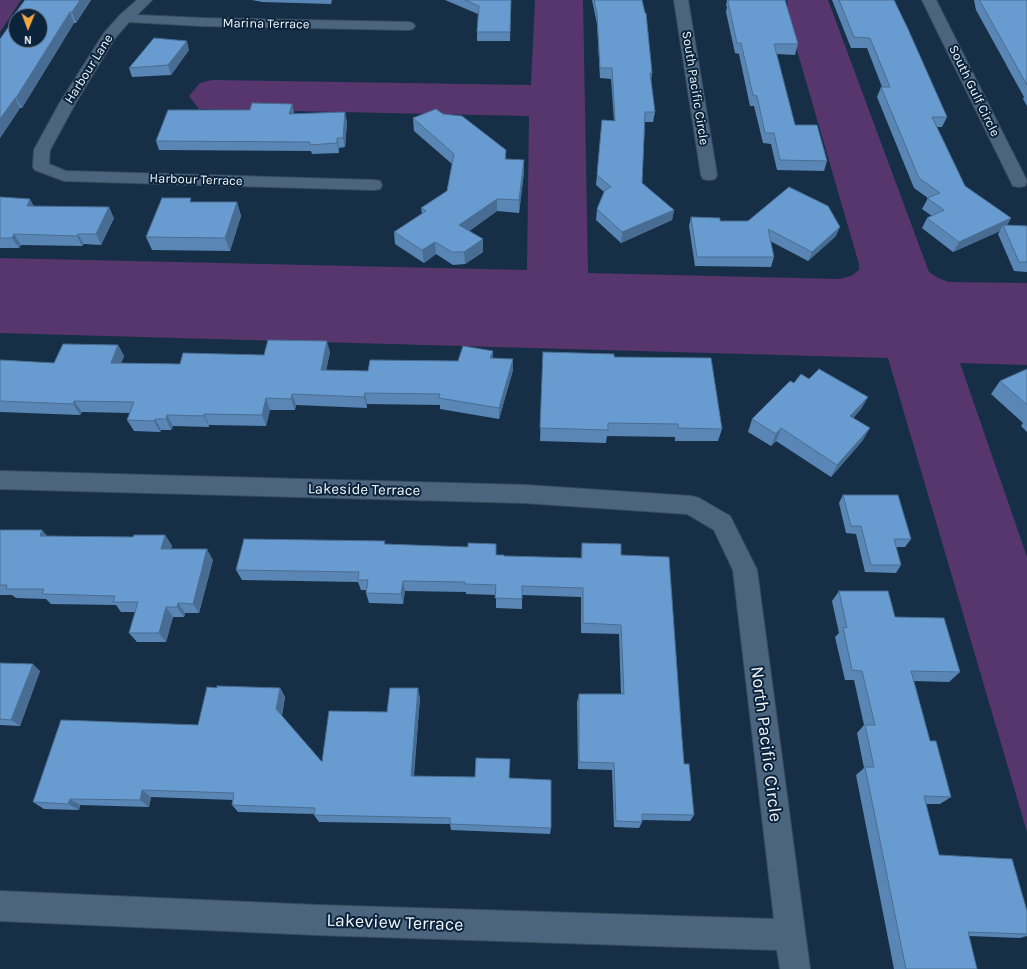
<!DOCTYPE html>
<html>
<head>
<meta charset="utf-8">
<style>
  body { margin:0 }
  #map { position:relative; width:1027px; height:969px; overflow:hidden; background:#172f46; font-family:Karla,sans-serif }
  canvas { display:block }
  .north { position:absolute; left:8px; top:8px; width:40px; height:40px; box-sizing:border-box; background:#0c243b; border:1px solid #677888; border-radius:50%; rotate:181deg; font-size:11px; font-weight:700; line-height:16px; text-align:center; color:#f0f6fc }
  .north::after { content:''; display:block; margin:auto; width:14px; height:18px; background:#f2a541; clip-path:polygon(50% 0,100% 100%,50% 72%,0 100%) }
</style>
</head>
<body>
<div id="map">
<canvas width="1027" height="969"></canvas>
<div class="north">N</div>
</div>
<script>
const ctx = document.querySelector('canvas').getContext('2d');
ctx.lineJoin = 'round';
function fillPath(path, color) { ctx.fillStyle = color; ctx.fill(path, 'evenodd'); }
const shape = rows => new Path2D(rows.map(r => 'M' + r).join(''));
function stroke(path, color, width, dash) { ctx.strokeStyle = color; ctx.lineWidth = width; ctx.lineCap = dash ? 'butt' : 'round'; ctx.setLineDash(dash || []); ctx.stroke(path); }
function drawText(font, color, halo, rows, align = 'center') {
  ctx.font = font + ' Karla,sans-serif'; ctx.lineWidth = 4; ctx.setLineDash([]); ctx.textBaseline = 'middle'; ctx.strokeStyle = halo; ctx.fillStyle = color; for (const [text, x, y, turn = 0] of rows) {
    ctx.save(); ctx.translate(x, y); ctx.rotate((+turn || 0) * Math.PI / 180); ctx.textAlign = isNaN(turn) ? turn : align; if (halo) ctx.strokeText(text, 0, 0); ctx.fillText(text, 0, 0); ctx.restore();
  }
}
const water = shape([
  [0,0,21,0,0,32],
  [535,0,583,0,588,273,839,279,851,276,859,270,859,264,790,26,787,0,828,0,929,272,938,278,949,282,1027,283,1027,365,960,363,1027,557,1027,832,888,358,0,333,0,258,527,270,529,116,199,109,189,96,200,83,212,80,531,85]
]);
const minor = shape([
  [137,0,152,0,137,15,202,18,408,22,413,23,415,26,413,29,408,30,202,26,129,22,115,38,75,104,50,150,49,164,66,171,374,180,380,181,382,185,380,189,374,190,64,181,35,170,33,167,34,150,59,104,104,33,120,15,137,0],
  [674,0,688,0,717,175,715,179,709,180,703,179,701,175,674,0],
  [922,0,936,0,1027,181,1025,186,1019,187,1013,186,1011,182,922,0],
  [0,471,525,485,691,496,699,498,730,516,757,570,810,969,780,969,777,950,317,935,0,921,0,891,317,905,774,919,733,570,714,530,687,514,525,503,0,489,0,471]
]);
const wall = shape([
  [25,0,91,0,76,23,74,23,22,108,20,108,0,138,13,21,12,18],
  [252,0,332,0,331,4,262,2],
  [445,0,511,0,510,41,477,41,477,32,478,14],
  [592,0,642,0,652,73,651,82,655,112,653,122,645,122,642,183,674,210,672,220,621,243,596,220,597,209,604,192,596,185,602,120,614,121,611,79,600,78,597,24],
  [725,0,785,0,798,44,795,55,777,54,795,125,827,161,824,171,777,170,771,144,763,143,754,106,750,106,739,54,735,53,726,12,727,6,726,6,727,0],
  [832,0,894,0,947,117,942,127,937,127,965,186,1011,218,1007,225,1027,226,1027,272,1014,271,998,234,1000,231,953,252,922,228,927,218,932,216,922,209,928,198,914,188,877,97,881,87,882,87,867,48,851,48],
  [974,0,1027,0,1027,106,1023,99,1024,97,976,10],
  [189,50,171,75,132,77,129,68],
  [292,104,294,113,293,114,347,122,345,147,339,148,339,153,312,154,311,151,159,150,156,141],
  [443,114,506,150,506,159,524,172,519,213,497,211,469,231,483,239,483,252,465,264,453,265,436,254,424,263,395,244,394,232,422,214,421,208,447,191,452,164,414,131,413,118],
  [0,197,34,206,114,218,101,245,84,244,82,246,21,245,19,248,0,248],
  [192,202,237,202,241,216,230,251,152,250,146,237],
  [691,217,720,221,836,236,808,261,770,241,774,257,771,267,695,266,689,226],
  [118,345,124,356,121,363,180,364,264,355,330,352,326,370,368,371,458,361,493,358,513,370,499,419,440,409,440,405,367,404,367,408,296,405,295,410,270,410,266,426,209,425,209,427,173,426,171,430,161,430,160,432,134,431,127,420,130,413,82,412,80,415,0,412,0,360,54,363],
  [543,352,614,357,722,429,718,441,675,441,675,437,607,436,606,443,540,441],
  [1027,369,1027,432,1021,426,1023,423,991,394,1000,381],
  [809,379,868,397,861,409,853,418,863,440,831,477,776,441,771,446,748,432,752,419,794,383],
  [843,495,911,539,905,547,896,547,901,565,896,573,865,572,856,534,846,533,839,503],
  [0,530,47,536,133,537,165,535,172,546,171,549,213,560,199,613,185,613,184,617,173,617,166,642,137,642,129,633,135,612,121,612,116,605,51,604,46,599,16,598,12,595,0,595],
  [582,543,621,555,682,739,684,764,694,815,690,821,642,820,642,822,639,828,614,827,612,770,578,769,577,702,579,694,621,694,619,634,581,633,581,597,522,595,522,609,496,608,496,595,466,594,466,592,405,591,403,604,369,603,366,593,366,590,361,590,358,582,242,580,236,570,385,544,497,555,504,556,581,558],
  [839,591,895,617,960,672,949,682,914,681,930,741,951,797,940,804,926,804,939,855,1027,911,1027,936,1020,938,969,936,977,969,894,969,856,775,864,768,857,733,864,725,854,680,845,680,835,637,839,633,832,601],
  [0,663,40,671,20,726,0,725],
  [280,688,285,697,282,716,322,762,387,712,420,697,414,776,510,778,551,828,550,834,451,830,450,824,319,822,314,815,314,814,238,812,232,805,233,800,151,797,149,807,80,805,79,810,44,809,33,802,198,725]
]);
const shadedWall = shape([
  [80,0,91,0,76,23,72,12],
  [70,12,74,23,22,108,16,98],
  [187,41,189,50,171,75,168,65],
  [15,98,20,108,0,138,0,119],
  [292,104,294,113,291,124,289,114],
  [345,112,347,122,345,147,343,138],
  [337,138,339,148,339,153,337,143],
  [524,160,524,172,519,213,519,200],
  [30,199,36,210,27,206],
  [497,199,497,211,460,238,459,225],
  [237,202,241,216,230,251,225,238],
  [109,207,114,218,101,245,96,234],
  [674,210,672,220,621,243,622,232],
  [1011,218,1005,229,1003,225,1000,231,953,252,959,242],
  [840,227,836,236,808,261,812,252],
  [14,234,21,245,19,248,12,238],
  [78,234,84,244,82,246,77,236],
  [483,239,483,252,465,264,464,252],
  [435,242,436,254,424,263,422,250],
  [327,341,330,352,324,381,321,370],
  [118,345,124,356,117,374,111,363],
  [493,351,493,362,490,358],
  [513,359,513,370,499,419,499,408],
  [365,393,367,404,367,408,364,397],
  [292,394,296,405,295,410,291,399],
  [868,397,861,409,844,429,850,416],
  [266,398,270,410,266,426,262,415],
  [74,401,82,412,80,415,73,404],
  [204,414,209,425,209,427,204,416],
  [167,415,173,426,171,430,166,419],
  [155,419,161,430,160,432,154,421],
  [781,428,776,441,771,446,776,434],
  [870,428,863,440,831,477,837,465],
  [42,530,51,540,40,536],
  [165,535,172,546,168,559,161,549],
  [207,549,213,560,199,613,193,604],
  [403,581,405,591,403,604,401,594],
  [178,603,185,613,184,617,177,607],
  [166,607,173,617,166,642,159,633],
  [33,664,40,671,20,726,11,720],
  [280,688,285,697,281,718,276,709],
  [418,688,420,697,413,783,411,776],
  [142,790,151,797,149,807,140,800],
  [70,799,80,805,79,810,68,804]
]);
const building = shape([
  [25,0,80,0,72,12,70,12,16,98,15,98,0,119,0,39,15,18,12,18,25,0],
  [16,16,40,16,40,40,16,40,16,16],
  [465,0,511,0,510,32,477,32,479,6,465,0],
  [594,0,642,0,645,13,646,13,652,73,650,73,655,112,645,112,642,183,674,210,622,232,597,209,605,190,611,187,597,175,602,120,615,121,612,68,600,68,597,14,594,0],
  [729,0,785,0,798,44,774,44,795,125,817,125,827,161,780,160,774,133,765,133,757,96,753,95,741,43,737,43,728,2,729,0],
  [839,0,894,0,908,29,947,117,932,117,965,186,1011,218,959,242,927,218,944,210,927,198,940,193,919,178,881,87,890,87,870,38,854,37,839,0],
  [979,0,1027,0,1027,85,980,1,979,0],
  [154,38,187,41,168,65,129,68,154,38],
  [252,103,292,104,289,114,345,112,343,138,337,138,337,143,310,145,310,142,156,141,168,110,250,110,252,103],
  [436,109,443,114,462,116,506,150,505,159,524,160,519,200,497,199,459,225,483,239,464,252,452,252,435,242,422,250,394,232,426,211,421,208,447,191,454,154,413,118,436,109],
  [789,187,828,206,840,227,812,252,768,229,774,257,697,257,691,217,720,218,720,221,748,221,789,187],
  [0,197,30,199,27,206,109,207,96,234,78,234,77,236,14,234,12,238,0,238,0,197],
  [162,198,191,198,190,202,237,202,225,238,146,237,162,198],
  [1003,225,1027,226,1027,262,1019,262,1003,225],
  [268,340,327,341,321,370,368,371,370,360,458,361,463,346,493,351,490,358,513,359,499,408,439,398,440,394,365,393,364,397,292,394,291,399,266,398,262,415,204,414,204,416,167,415,166,419,155,419,154,421,127,420,134,402,74,401,73,404,0,401,0,360,54,363,63,344,118,345,111,363,180,364,183,353,264,355,268,340],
  [543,352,614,354,614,357,711,358,722,429,678,428,678,424,608,423,608,430,540,428,543,352],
  [819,369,868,397,850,416,870,428,837,465,781,428,776,434,752,419,790,381,794,383,801,374,809,379,819,369],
  [1027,369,1027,405,1000,381,1027,369],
  [843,495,898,495,911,539,894,539,901,565,871,565,861,526,851,526,843,495],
  [0,530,42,530,40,536,133,537,134,535,165,535,161,549,207,549,193,604,178,603,177,607,166,607,159,633,129,633,138,602,113,602,115,596,42,594,44,589,6,589,7,585,0,585,0,530],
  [244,539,385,541,384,544,468,547,468,543,496,544,496,555,504,555,504,556,582,558,582,543,621,544,621,555,669,557,682,739,684,764,689,764,694,815,642,814,642,822,616,821,614,763,579,762,579,694,624,694,621,625,583,623,583,588,522,586,522,599,495,598,496,585,465,584,465,582,403,581,401,594,366,593,368,580,358,580,359,572,236,570,244,539],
  [839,591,888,591,895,617,944,618,960,672,911,671,930,741,936,741,951,797,924,796,939,855,1012,859,1027,911,1027,934,968,932,977,969,906,969,865,767,874,767,865,725,875,725,862,671,852,670,843,627,847,628,839,591],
  [0,663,33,664,11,720,0,719,0,663],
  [217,686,280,688,276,709,322,762,329,711,387,712,390,688,418,688,411,776,475,777,476,758,510,759,509,778,551,780,551,828,450,824,450,818,314,815,315,808,232,805,234,793,142,790,140,800,70,799,68,804,33,802,61,720,198,725,207,687,217,688,217,686]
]);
const farStreetnames = [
  ["Marina Terrace",266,24,1],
  ["Harbour Lane",89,69,-58],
  ["South Pacific Circle",695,88,81],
  ["South Gulf Circle",974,91,64],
  ["Harbour Terrace",196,180,2]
];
const streetNames = [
  ["Lakeside Terrace",364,490,1]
];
const nearStreetnames = [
  ["North Pacific Circle",766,744,83],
  ["Lakeview Terrace",395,923,2]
];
fillPath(water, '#57366e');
stroke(minor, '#3a4c5e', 2);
fillPath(minor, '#4b657f');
fillPath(wall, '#5986b4');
fillPath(shadedWall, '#496d92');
fillPath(building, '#689cd1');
stroke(building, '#496d92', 1);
drawText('13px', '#f0f6fc', '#0c243b', farStreetnames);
drawText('15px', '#f0f6fc', '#0c243b', streetNames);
drawText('18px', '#f0f6fc', '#0c243b', nearStreetnames);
</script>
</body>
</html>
